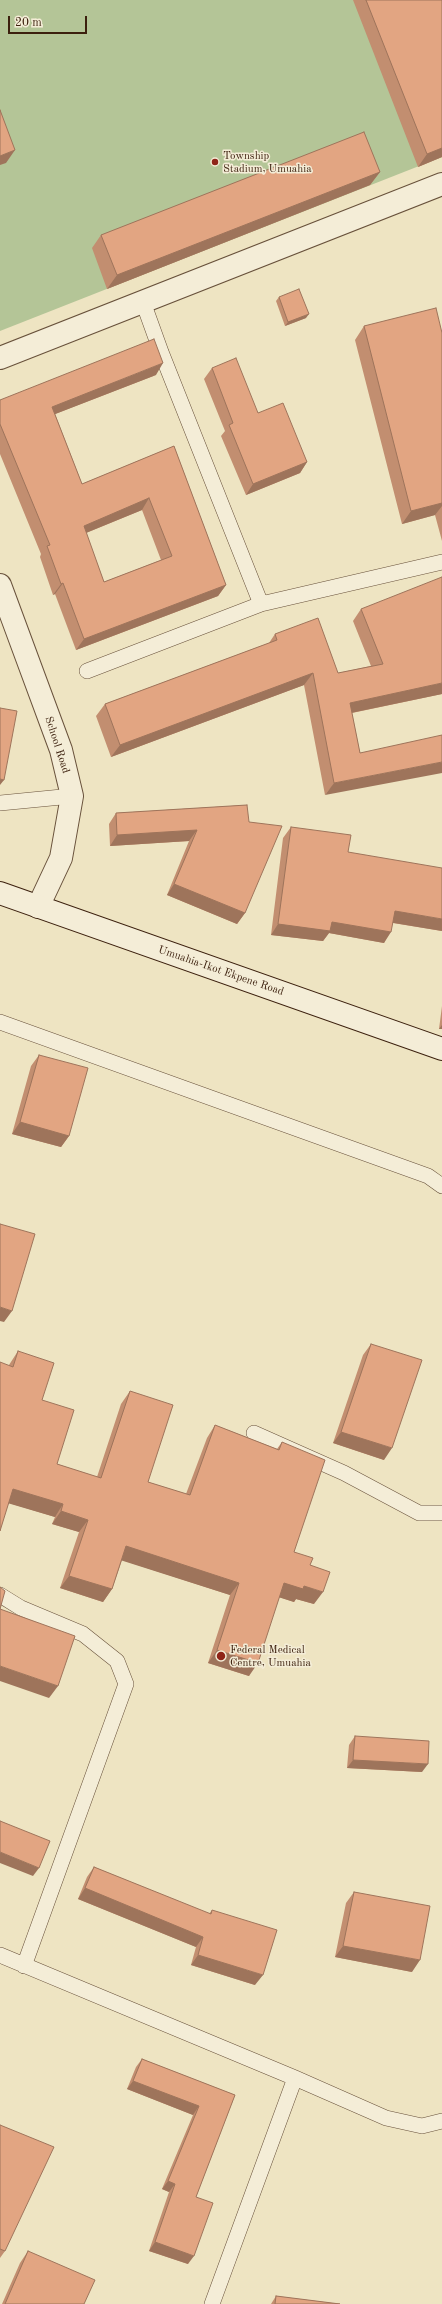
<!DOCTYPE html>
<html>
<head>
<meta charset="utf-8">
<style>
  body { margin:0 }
  #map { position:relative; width:442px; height:2304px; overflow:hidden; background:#eee4c2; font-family:"Old Standard TT",serif }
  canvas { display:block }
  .scale { position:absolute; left:8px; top:16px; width:79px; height:18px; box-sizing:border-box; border:2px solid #3c200e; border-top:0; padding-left:5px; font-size:12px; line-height:14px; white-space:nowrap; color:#3c200e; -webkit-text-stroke:3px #f4edd7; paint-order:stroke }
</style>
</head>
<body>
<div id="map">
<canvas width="442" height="2304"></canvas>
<div class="scale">20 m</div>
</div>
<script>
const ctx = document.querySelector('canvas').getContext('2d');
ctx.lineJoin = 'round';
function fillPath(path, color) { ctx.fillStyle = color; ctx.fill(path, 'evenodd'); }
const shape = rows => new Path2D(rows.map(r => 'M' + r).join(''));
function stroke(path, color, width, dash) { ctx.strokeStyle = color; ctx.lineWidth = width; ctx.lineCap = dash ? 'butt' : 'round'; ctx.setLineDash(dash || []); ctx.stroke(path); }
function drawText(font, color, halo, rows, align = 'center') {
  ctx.font = font + ' "Old Standard TT",serif'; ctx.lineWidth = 3; ctx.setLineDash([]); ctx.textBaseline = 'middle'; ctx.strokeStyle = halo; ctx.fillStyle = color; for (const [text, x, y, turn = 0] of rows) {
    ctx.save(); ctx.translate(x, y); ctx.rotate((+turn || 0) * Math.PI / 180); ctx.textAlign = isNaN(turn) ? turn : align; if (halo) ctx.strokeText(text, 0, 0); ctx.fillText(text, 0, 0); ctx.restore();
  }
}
const green = shape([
  [0,0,442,0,442,157,0,331]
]);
const lane = shape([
  [143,302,161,352,261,604],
  [87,671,261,604,442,562],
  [0,803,72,796],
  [0,1022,428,1176,442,1186],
  [254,1433,344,1473,419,1513,442,1513],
  [0,1595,21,1608,83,1634,117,1661,126,1684,24,1966],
  [0,1955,295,2078,386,2118,422,2126,442,2121],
  [212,2304,295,2078]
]);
const street = shape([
  [0,358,442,184],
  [0,585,61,750,72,796,61,858,38,907]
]);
const secondary = shape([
  [0,893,442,1049]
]);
const wall = shape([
  [353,0,442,0,442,157,418,167],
  [380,172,370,185,107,289,92,248,101,235],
  [279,297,306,318,285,326,276,301],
  [364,326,442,333,442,541,435,515,402,524,355,340],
  [212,368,258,413,307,462,300,473,246,495,221,436,225,431,204,379],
  [156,375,55,414,82,484,174,446,226,585,218,596,76,650,55,594,53,595,40,557,41,554,0,454,0,400],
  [142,510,161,560,104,582,86,533],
  [361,609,442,694,352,713,360,753,325,795,304,685,111,757,96,716,105,704,269,643,275,634,338,673,371,666,353,621],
  [247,805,245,913,237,924,167,895,189,841,110,846,109,824,116,813],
  [291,827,348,852,442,931,393,923,384,943,329,933,323,941,271,935,283,838],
  [442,1006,442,1029,439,1029],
  [39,1055,69,1136,61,1147,12,1134,31,1066],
  [371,1344,384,1460,333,1443,363,1355],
  [18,1351,42,1400,57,1464,97,1477,121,1404,130,1391,148,1482,186,1494,207,1438,215,1425,277,1449,282,1442,294,1552,310,1565,314,1604,296,1599,294,1602,279,1597,249,1676,208,1663,230,1595,122,1560,112,1589,103,1602,60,1588,79,1532,52,1524,55,1517,9,1503,9,1365],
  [355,1736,422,1772,347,1768,349,1745],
  [94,1867,209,1914,212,1910,255,1985,191,1965,196,1947,78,1899,87,1877],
  [354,1892,412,1972,335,1957,346,1903],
  [142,2059,235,2095,196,2197,188,2264,149,2251,169,2192,162,2189,193,2115,127,2089,136,2067],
  [0,2125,5,2251,0,2258],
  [28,2251,84,2304,2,2304,20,2263],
  [276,2296,340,2304,271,2304]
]);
const shadedWall = shape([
  [442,148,442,157,418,167,427,154],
  [15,150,6,163,0,165,0,156],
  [380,172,370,185,107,289,117,275],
  [309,314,306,318,285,326,288,322],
  [163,363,156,375,45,418,52,407],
  [307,462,300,473,246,495,253,484],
  [149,498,142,510,76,537,84,526],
  [442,503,442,506,435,515,402,524,411,511],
  [63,583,55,594,53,595,61,584],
  [226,585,218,596,76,650,84,639],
  [313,673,304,685,111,757,120,745],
  [442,683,442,694,341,715,350,703],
  [442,762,442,773,325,795,334,783],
  [0,779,4,780,0,785],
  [197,830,189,841,110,846,117,835],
  [174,884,245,913,237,924,167,895],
  [395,911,442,919,442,931,388,922],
  [332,922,391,932,384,943,329,933,323,941,271,935,278,924],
  [442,1025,442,1029,439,1029],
  [20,1122,69,1136,61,1147,12,1134],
  [0,1307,12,1311,4,1322,0,1321],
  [341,1432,392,1448,384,1460,333,1443],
  [13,1489,63,1504,55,1517,4,1502],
  [61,1511,88,1520,79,1532,52,1524],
  [126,1546,239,1583,230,1595,117,1559],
  [69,1576,112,1589,103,1602,60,1588],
  [284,1583,304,1586,323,1592,314,1604,296,1599,294,1602,275,1596],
  [217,1650,258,1663,249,1676,208,1663],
  [0,1666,58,1686,49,1698,0,1681],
  [353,1760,428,1764,422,1772,347,1768],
  [0,1852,39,1868,33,1876,0,1863],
  [85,1888,203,1937,196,1947,78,1899],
  [343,1946,420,1960,412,1972,335,1957],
  [198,1955,263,1975,255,1985,191,1965],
  [133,2081,199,2106,193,2115,127,2089],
  [168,2181,175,2184,169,2192,162,2189],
  [155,2242,194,2256,188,2264,149,2251]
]);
const building = shape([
  [366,0,442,0,442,148,427,154,366,0],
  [0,110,15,150,0,156,0,110],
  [364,132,380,172,117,275,101,235,364,132],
  [299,289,309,314,288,322,279,297,299,289],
  [436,308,442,333,442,503,411,511,364,326,436,308],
  [154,339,163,363,52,407,82,484,174,446,226,585,84,639,63,583,61,584,47,546,50,545,0,424,0,400,154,339],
  [149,498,172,556,104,582,84,526,149,498],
  [236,358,258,413,283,403,307,462,253,484,229,425,233,423,212,368,236,358],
  [442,577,442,683,350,703,360,753,442,735,442,762,334,783,313,673,120,745,105,704,277,640,275,634,318,618,338,673,383,664,361,609,442,577],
  [0,708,17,711,4,780,0,779,0,708],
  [247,805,249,822,282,826,245,913,174,884,197,830,117,835,116,813,247,805],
  [291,827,351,835,348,852,442,868,442,919,395,911,391,932,332,922,330,931,278,924,291,827],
  [39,1055,88,1068,69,1136,20,1122,39,1055],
  [0,1224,35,1234,12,1311,0,1307,0,1224],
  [371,1344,422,1360,392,1448,341,1432,371,1344],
  [18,1351,54,1363,42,1400,74,1410,57,1464,101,1478,130,1391,173,1405,148,1482,190,1495,215,1425,279,1450,282,1442,325,1460,294,1552,313,1558,310,1565,330,1572,323,1592,304,1586,303,1589,284,1583,258,1663,217,1650,239,1583,126,1546,112,1589,69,1576,88,1520,61,1511,63,1504,13,1489,0,1531,0,1362,13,1367,18,1351],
  [0,1587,5,1591,0,1609,75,1636,58,1686,0,1666,0,1587],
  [355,1736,429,1741,428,1764,353,1760,355,1736],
  [0,1821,50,1841,39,1868,0,1852,0,1821],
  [94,1867,211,1914,212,1910,277,1930,263,1975,198,1955,203,1937,85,1888,94,1867],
  [354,1892,430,1906,420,1960,343,1946,354,1892],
  [142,2059,235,2095,196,2197,213,2203,194,2256,155,2242,175,2184,168,2181,199,2106,133,2081,142,2059],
  [0,2125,54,2147,5,2251,0,2249,0,2125],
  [28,2251,95,2280,84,2304,5,2304,28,2251],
  [276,2296,340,2304,275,2304,276,2296]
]);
const markers = [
  [215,162,4,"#8f2418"],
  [221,1656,5,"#8f2418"]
];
const poiNames = [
  ["Township",223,156],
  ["Stadium, Umuahia",223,169],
  ["Federal Medical",230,1650],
  ["Centre, Umuahia",230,1663]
];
const streetNames = [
  ["School Road",57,745,72],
  ["Umuahia-Ikot Ekpene Road",221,971,19]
];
fillPath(green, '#b4c597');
stroke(lane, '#68513b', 16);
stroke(street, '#68513b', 24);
stroke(secondary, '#3c200e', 24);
stroke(lane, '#f4edd7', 15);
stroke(street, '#f4edd7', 22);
stroke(secondary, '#f4edd7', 22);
fillPath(wall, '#c28e70');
fillPath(shadedWall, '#9e745b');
fillPath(building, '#e2a582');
stroke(building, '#9e745b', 1);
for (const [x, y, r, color] of markers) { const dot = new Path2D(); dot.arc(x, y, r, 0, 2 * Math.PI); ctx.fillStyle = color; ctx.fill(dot); stroke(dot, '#f4edd7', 1.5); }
drawText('11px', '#3c200e', '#f4edd7', poiNames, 'left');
drawText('11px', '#3c200e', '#f4edd7', streetNames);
</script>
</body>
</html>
